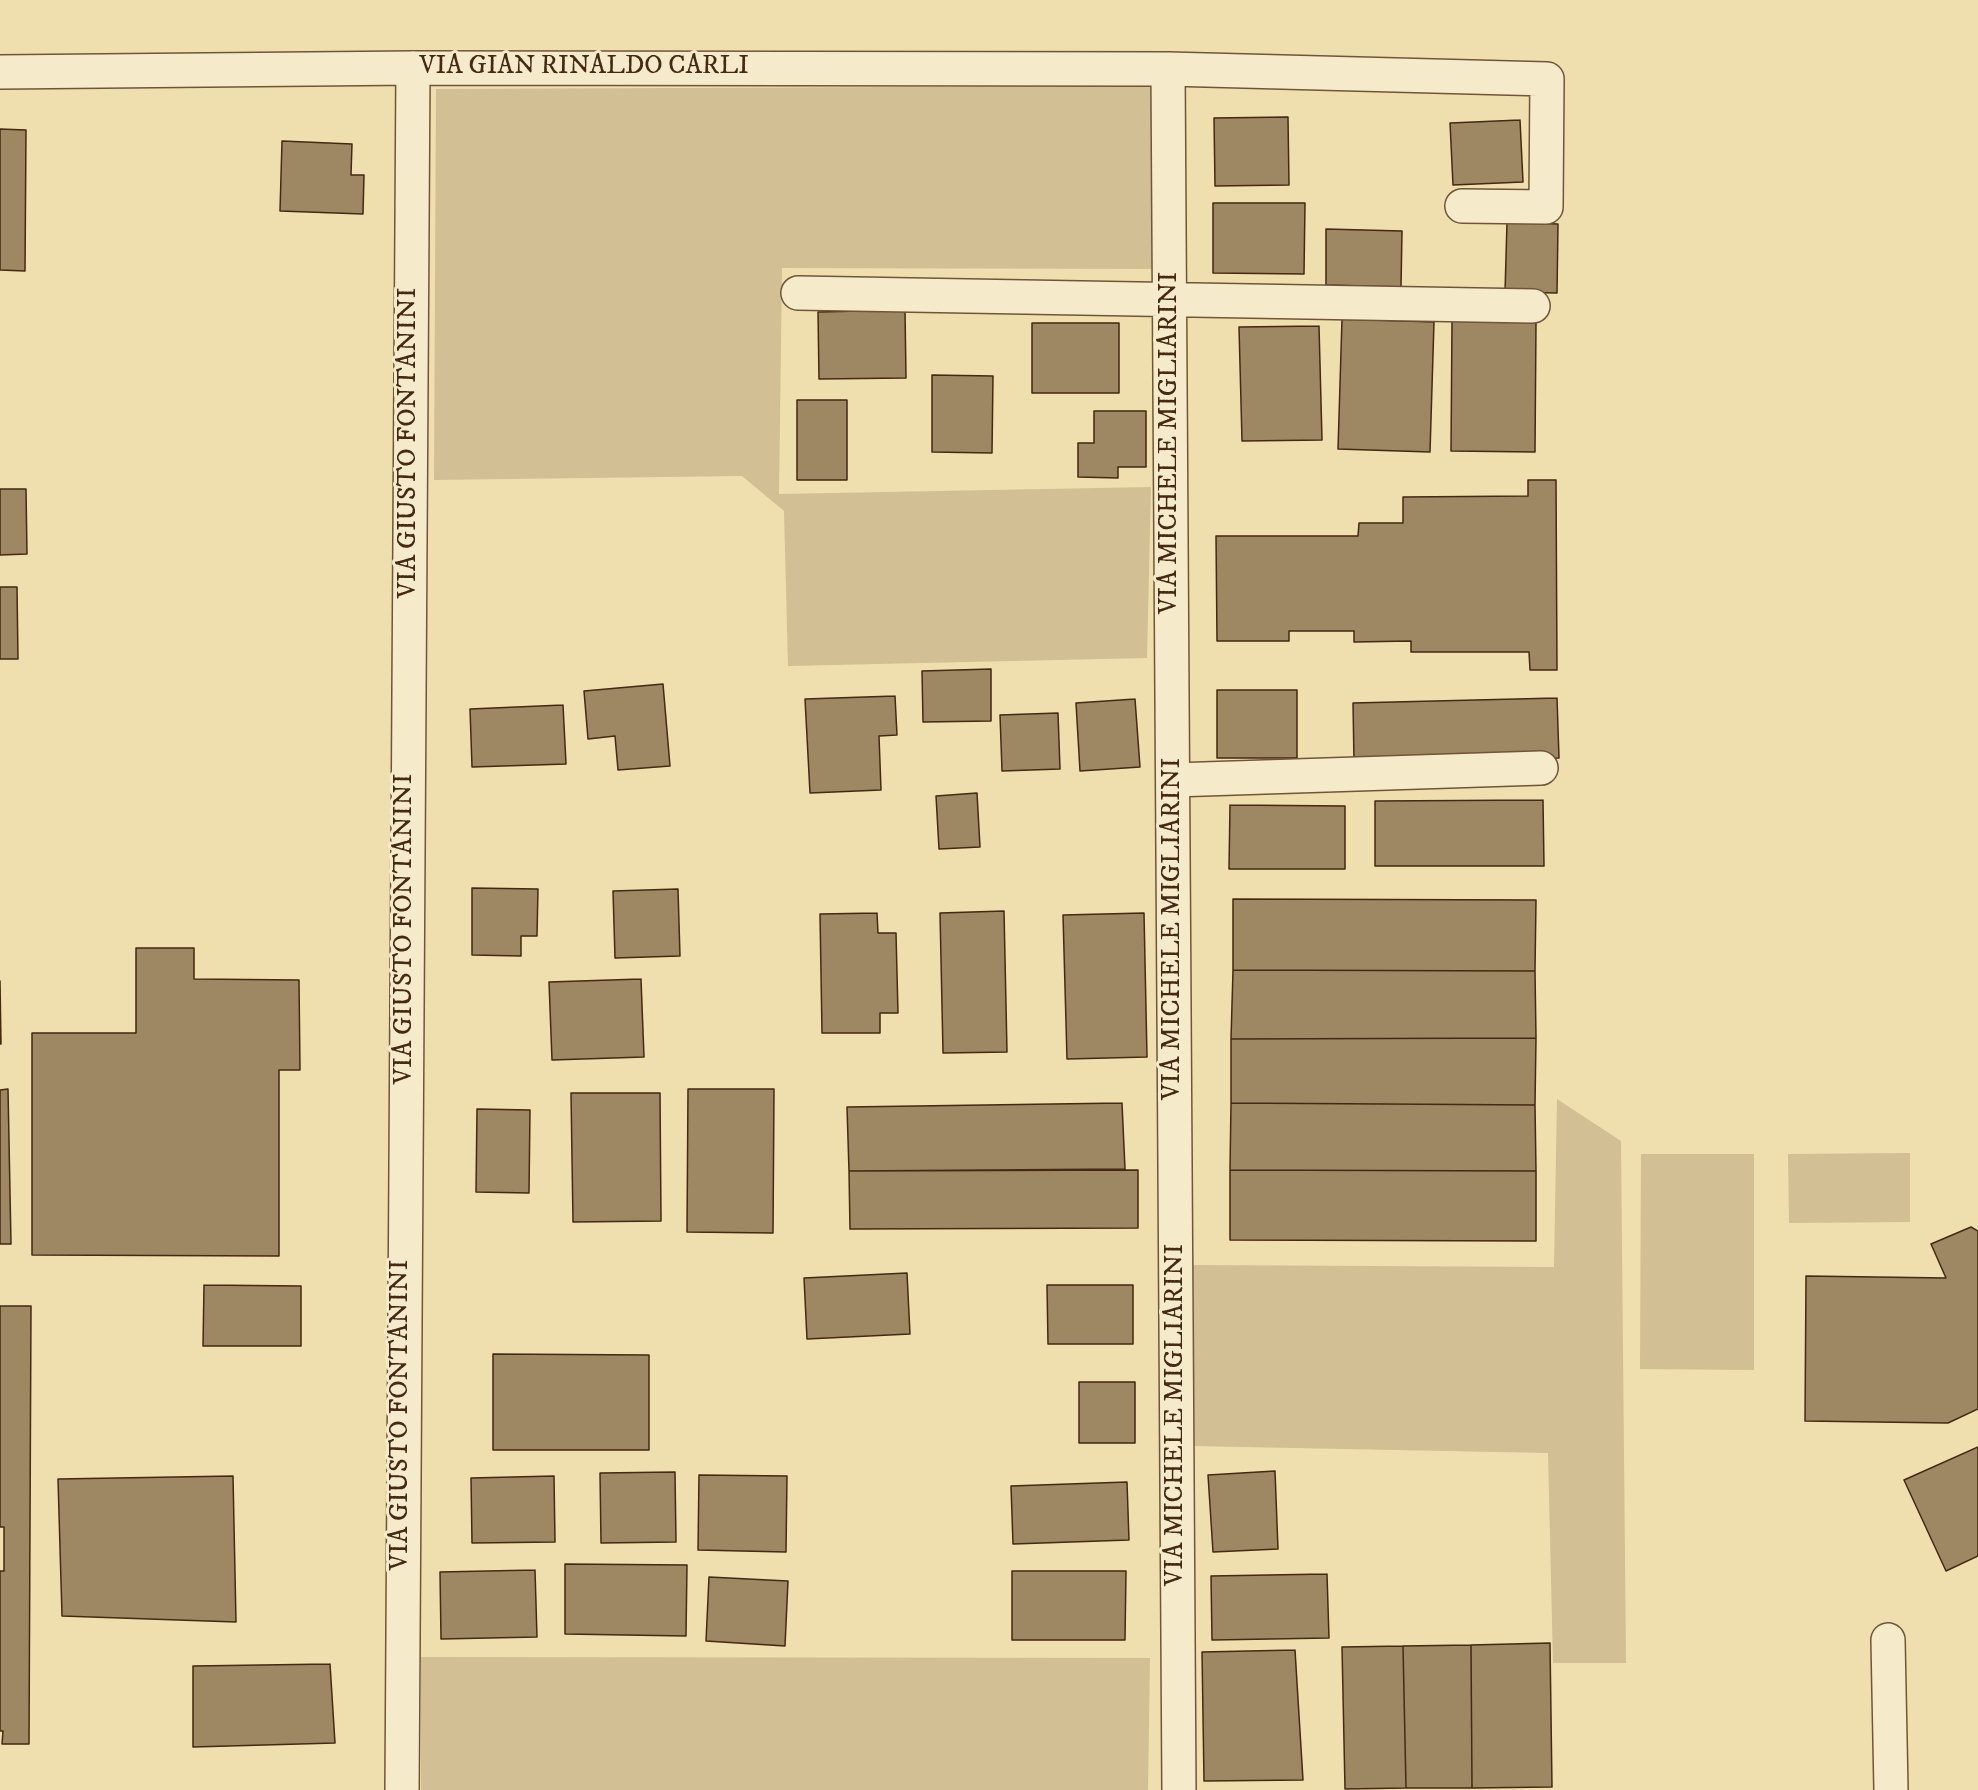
<!DOCTYPE html>
<html>
<head>
<meta charset="utf-8">
<style>
  body { margin:0 }
  canvas { display:block; background:#efdeae }
</style>
</head>
<body>
<canvas width="1978" height="1790"></canvas>
<script>
const ctx = document.querySelector('canvas').getContext('2d');
ctx.lineJoin = 'round';
function fillPath(path, color) { ctx.fillStyle = color; ctx.fill(path, 'evenodd'); }
const shape = rows => new Path2D(rows.map(r => 'M' + r).join(''));
function stroke(path, color, width, dash) { ctx.strokeStyle = color; ctx.lineWidth = width; ctx.lineCap = dash ? 'butt' : 'round'; ctx.setLineDash(dash || []); ctx.stroke(path); }
function drawText(font, color, halo, rows, align = 'center') {
  ctx.font = font + ' "IM FELL DW Pica",serif'; ctx.lineWidth = 6; ctx.setLineDash([]); ctx.textBaseline = 'middle'; ctx.strokeStyle = halo; ctx.fillStyle = color; for (const [text, x, y, turn = 0] of rows) {
    ctx.save(); ctx.translate(x, y); ctx.rotate((+turn || 0) * Math.PI / 180); ctx.textAlign = isNaN(turn) ? turn : align; if (halo) ctx.strokeText(text, 0, 0); ctx.fillText(text, 0, 0); ctx.restore();
  }
}
const green = shape([
  [1152,86,1154,269,782,268,779,494,1151,487,1147,658,788,666,784,511,742,476,434,480,436,89],
  [1557,1099,1621,1141,1626,1663,1553,1663,1548,1453,1192,1446,1189,1265,1554,1267],
  [1910,1153,1910,1222,1789,1223,1788,1154],
  [1641,1154,1754,1154,1754,1370,1640,1369],
  [421,1657,1150,1658,1148,1790,421,1790]
]);
const building = shape([
  [1288,117,1289,185,1215,186,1214,118,1288,117],
  [1520,120,1523,182,1453,185,1450,123,1520,120],
  [0,129,26,130,25,271,0,270,0,129],
  [282,141,352,144,351,175,364,175,363,214,280,211,282,141],
  [1213,203,1305,203,1304,274,1213,273,1213,203],
  [1507,222,1558,224,1557,293,1505,292,1507,222],
  [1326,229,1402,231,1401,287,1326,285,1326,229],
  [905,310,906,378,819,379,818,312,905,310],
  [1342,319,1434,322,1430,452,1338,449,1342,319],
  [1452,321,1536,322,1535,452,1451,451,1452,321],
  [1032,323,1119,323,1119,393,1032,393,1032,323],
  [1319,326,1322,440,1242,441,1239,327,1319,326],
  [932,375,993,376,992,453,932,452,932,375],
  [797,400,847,400,847,480,797,480,797,400],
  [1094,411,1146,411,1146,467,1118,467,1118,478,1078,477,1078,443,1094,443,1094,411],
  [1528,480,1556,480,1557,670,1530,670,1529,652,1411,652,1411,641,1354,642,1354,631,1289,631,1289,641,1217,641,1216,536,1358,536,1359,523,1403,523,1403,497,1528,496,1528,480],
  [0,489,26,489,27,554,0,555,0,489],
  [0,587,17,587,18,659,0,659,0,587],
  [991,669,991,721,923,722,922,671,991,669],
  [663,684,670,766,618,770,615,736,588,739,584,691,663,684],
  [1217,690,1297,690,1297,758,1217,758,1217,690],
  [895,696,897,735,879,736,881,790,810,793,805,699,895,696],
  [1557,698,1559,758,1354,762,1353,703,1557,698],
  [1135,699,1140,767,1080,771,1076,703,1135,699],
  [563,705,566,764,472,767,470,709,563,705],
  [1058,713,1060,769,1002,771,1000,715,1058,713],
  [977,793,980,847,939,849,936,796,977,793],
  [1543,800,1544,866,1375,866,1375,801,1543,800],
  [1230,805,1345,806,1345,869,1229,869,1230,805],
  [472,888,538,889,537,936,521,936,521,956,472,955,472,888],
  [678,889,680,956,615,958,613,891,678,889],
  [1233,899,1536,900,1535,971,1233,970,1233,899],
  [1004,911,1007,1052,943,1053,940,913,1004,911],
  [877,913,878,933,896,933,898,1013,880,1013,880,1033,822,1033,820,914,877,913],
  [1144,913,1147,1057,1067,1059,1063,915,1144,913],
  [136,948,194,948,194,979,299,980,300,1070,279,1070,279,1256,32,1255,32,1033,136,1033,136,948],
  [1233,970,1535,971,1536,1038,1231,1039,1233,970],
  [641,979,644,1057,552,1060,549,982,641,979],
  [0,981,1,1044,0,1044,0,981],
  [1536,1038,1535,1105,1231,1103,1231,1039,1536,1038],
  [8,1089,11,1244,0,1244,0,1090,8,1089],
  [688,1089,774,1089,773,1233,687,1232,688,1089],
  [571,1093,660,1093,661,1221,573,1222,571,1093],
  [1122,1103,1125,1169,849,1171,847,1107,1122,1103],
  [1231,1103,1535,1105,1536,1171,1230,1170,1231,1103],
  [477,1109,530,1110,529,1193,476,1192,477,1109],
  [1138,1170,1138,1228,850,1229,849,1171,1138,1170],
  [1230,1170,1536,1171,1536,1241,1230,1240,1230,1170],
  [1971,1227,1978,1231,1978,1409,1948,1423,1805,1421,1806,1276,1946,1278,1931,1244,1971,1227],
  [907,1273,910,1334,807,1339,804,1278,907,1273],
  [204,1285,301,1286,301,1346,203,1346,204,1285],
  [1047,1285,1133,1285,1133,1344,1048,1344,1047,1285],
  [0,1306,31,1306,29,1744,2,1744,3,1731,0,1731,0,1571,4,1571,4,1527,0,1527,0,1306],
  [493,1354,649,1355,649,1450,493,1450,493,1354],
  [1079,1382,1135,1382,1135,1443,1079,1443,1079,1382],
  [1978,1447,1978,1556,1946,1571,1904,1480,1978,1447],
  [1275,1471,1278,1549,1213,1552,1208,1475,1275,1471],
  [675,1472,676,1542,601,1543,600,1473,675,1472],
  [699,1475,787,1476,786,1552,698,1550,699,1475],
  [233,1476,236,1622,62,1616,58,1479,233,1476],
  [554,1476,555,1542,472,1543,471,1478,554,1476],
  [1127,1482,1129,1540,1013,1544,1011,1486,1127,1482],
  [565,1564,687,1565,686,1636,565,1634,565,1564],
  [535,1570,537,1637,441,1639,440,1572,535,1570],
  [1012,1571,1126,1571,1125,1640,1012,1640,1012,1571],
  [1327,1574,1329,1638,1212,1640,1211,1576,1327,1574],
  [709,1577,788,1581,785,1646,706,1641,709,1577],
  [1550,1643,1552,1787,1472,1788,1471,1645,1550,1643],
  [1471,1645,1472,1788,1406,1788,1403,1646,1471,1645],
  [1403,1646,1406,1788,1345,1789,1342,1647,1403,1646],
  [1295,1650,1303,1780,1204,1781,1202,1652,1295,1650],
  [330,1664,335,1743,193,1747,193,1666,330,1664]
]);
const minor = shape([
  [1168,69,1179,1790],
  [0,72,413,68,1168,69,1547,79,1546,207,1462,206],
  [798,293,1533,306],
  [1173,780,1541,768],
  [1888,1640,1891,1790],
  [402,1790,413,68]
]);
const streetNames = [
  ["VIA GIAN RINALDO CARLI",584,68],
  ["VIA GIUSTO FONTANINI",410,443,-90],
  ["VIA MICHELE MIGLIARINI",1171,443,-90],
  ["VIA GIUSTO FONTANINI",406,929,-90],
  ["VIA MICHELE MIGLIARINI",1174,929,-90],
  ["VIA GIUSTO FONTANINI",402,1415,-90],
  ["VIA MICHELE MIGLIARINI",1177,1415,-90]
];
fillPath(green, '#d2bf93');
fillPath(building, '#9e8763');
stroke(building, '#462912', 1.5);
stroke(minor, '#705639', 36);
stroke(minor, '#f5eaca', 33);
drawText('26px', '#462912', '#f5eaca', streetNames);
</script>
</body>
</html>
